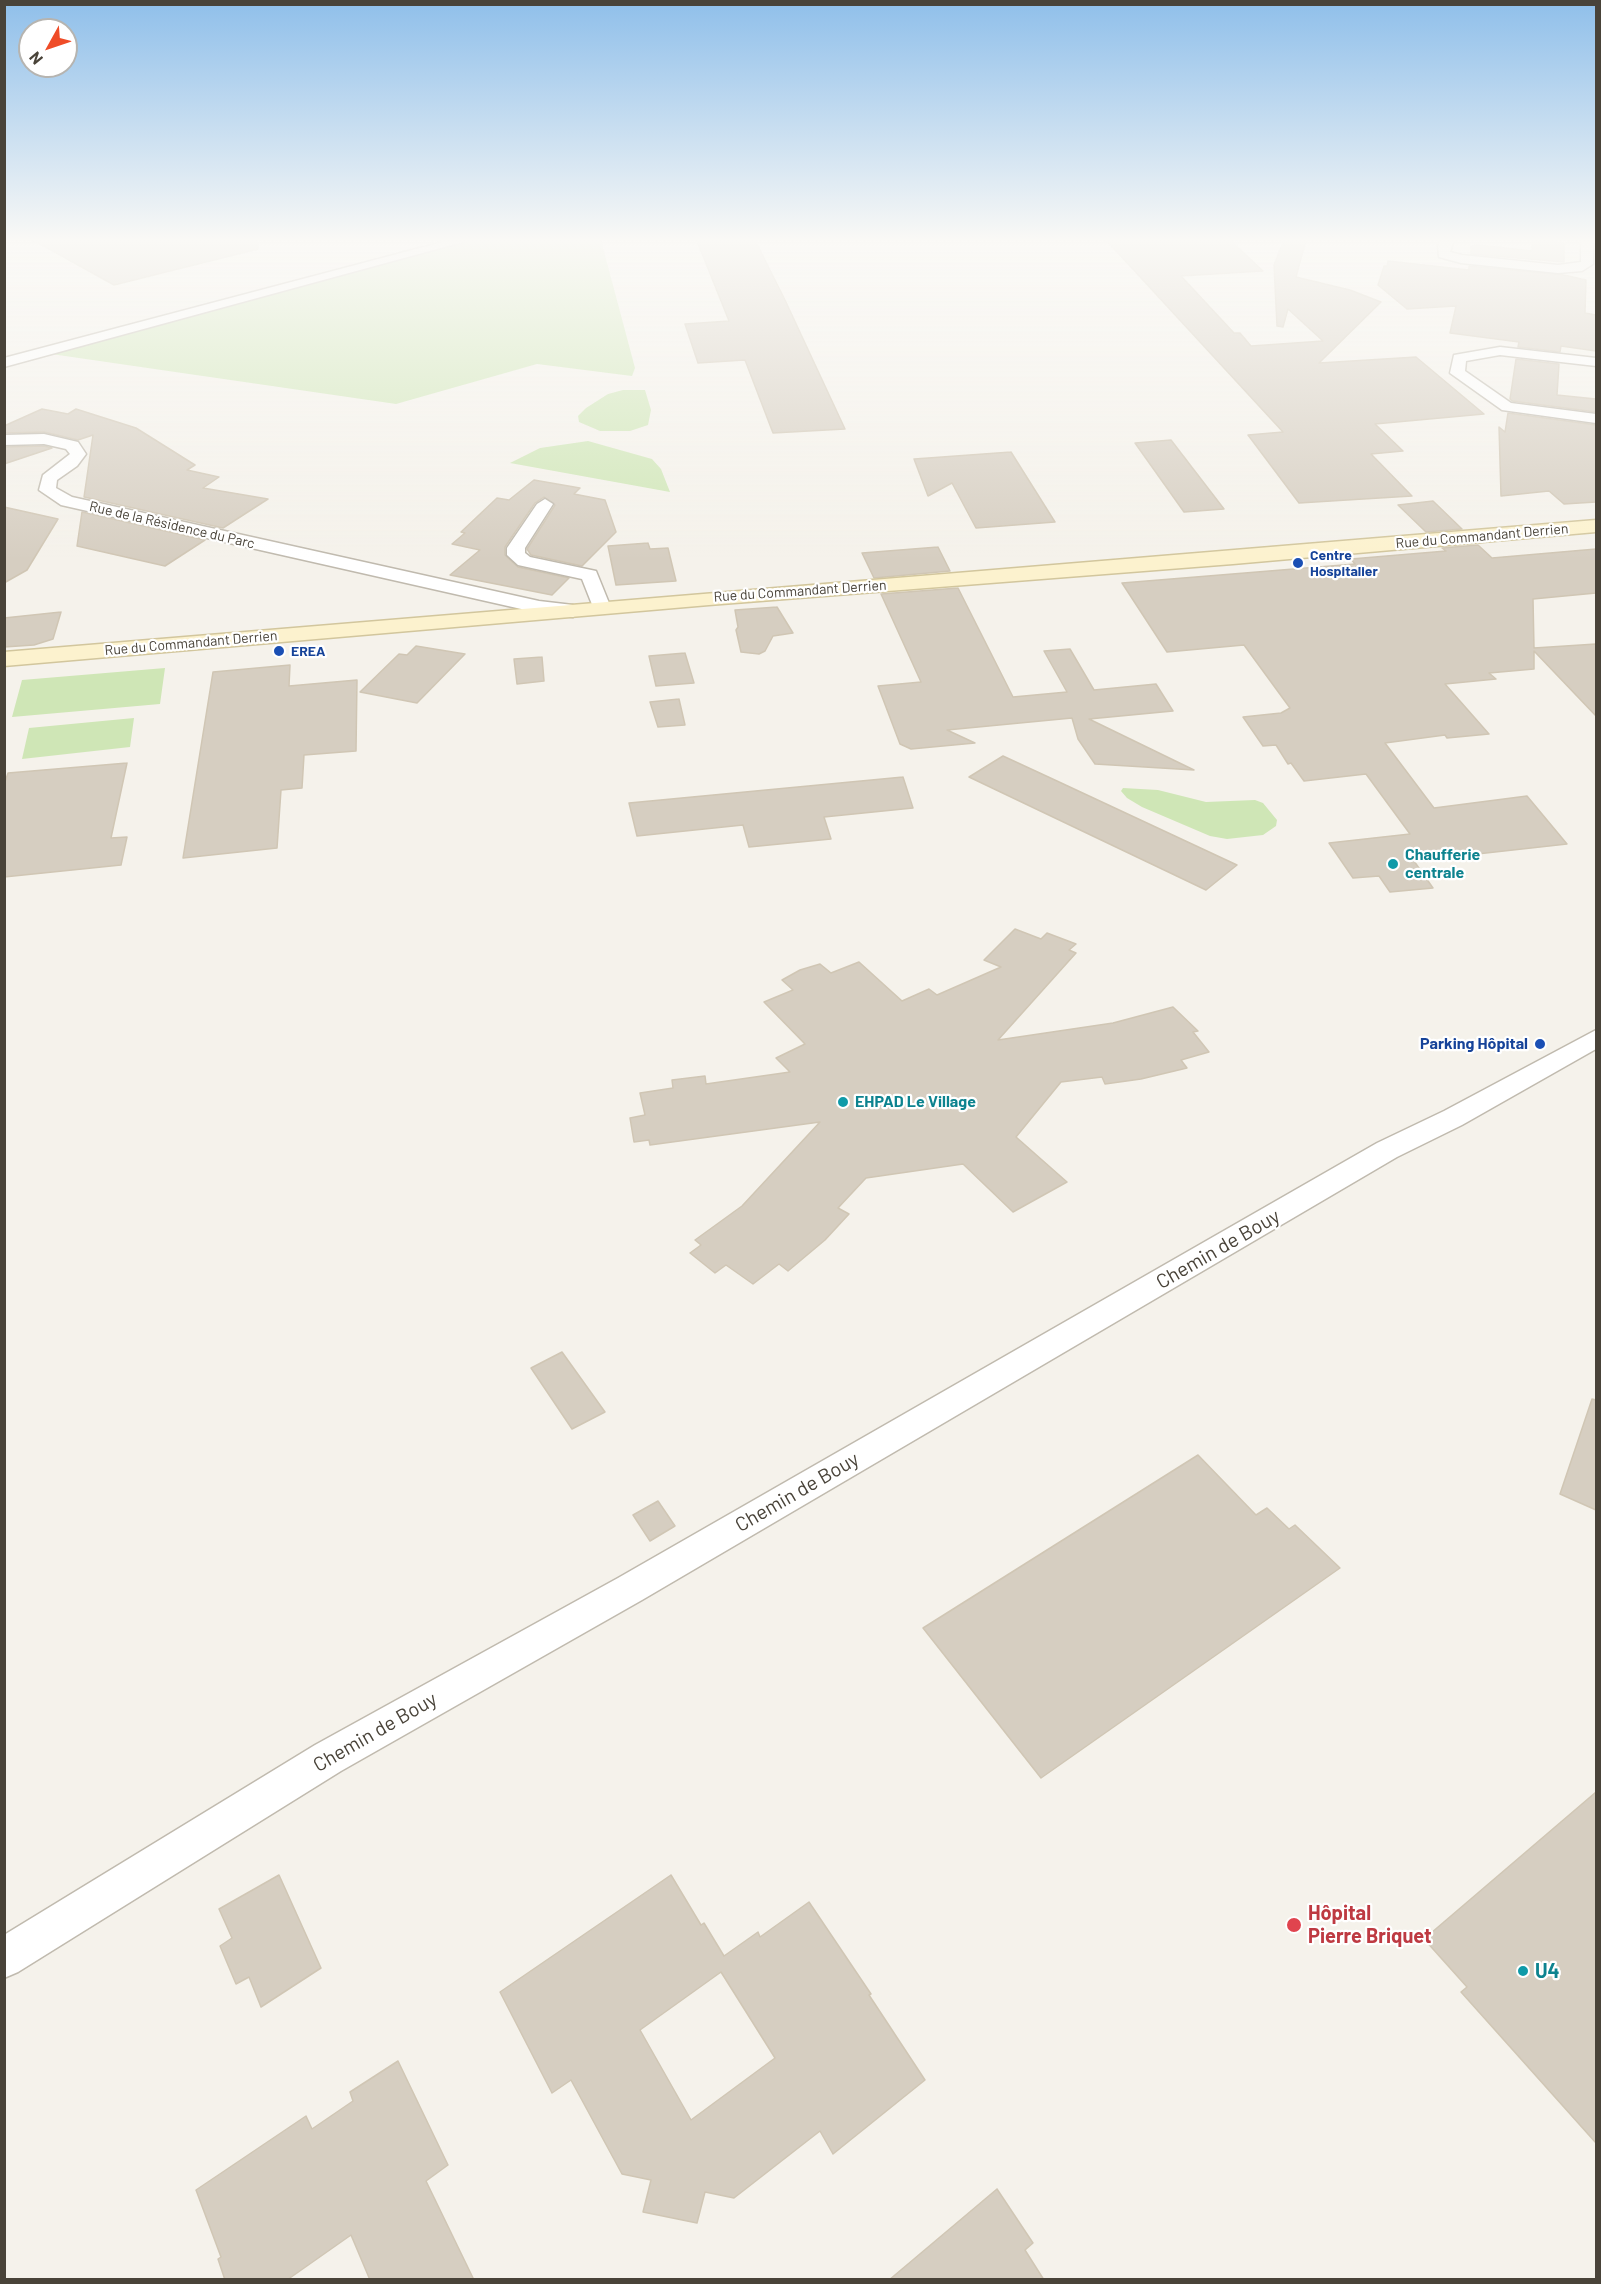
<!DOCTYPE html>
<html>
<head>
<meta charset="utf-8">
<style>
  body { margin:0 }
  #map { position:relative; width:1601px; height:2284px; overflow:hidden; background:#f5f2eb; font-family:Barlow,sans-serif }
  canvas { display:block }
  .frame { position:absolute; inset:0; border:6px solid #494339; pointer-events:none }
  .north { position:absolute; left:18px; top:18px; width:60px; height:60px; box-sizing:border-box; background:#fff; border:2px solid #b6b4b0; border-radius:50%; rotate:230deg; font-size:16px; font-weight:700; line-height:24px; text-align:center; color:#494339 }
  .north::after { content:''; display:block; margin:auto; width:21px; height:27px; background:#ef4c28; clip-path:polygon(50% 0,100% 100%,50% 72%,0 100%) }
</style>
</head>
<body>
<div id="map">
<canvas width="1601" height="2284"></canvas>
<div class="frame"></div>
<div class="north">N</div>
</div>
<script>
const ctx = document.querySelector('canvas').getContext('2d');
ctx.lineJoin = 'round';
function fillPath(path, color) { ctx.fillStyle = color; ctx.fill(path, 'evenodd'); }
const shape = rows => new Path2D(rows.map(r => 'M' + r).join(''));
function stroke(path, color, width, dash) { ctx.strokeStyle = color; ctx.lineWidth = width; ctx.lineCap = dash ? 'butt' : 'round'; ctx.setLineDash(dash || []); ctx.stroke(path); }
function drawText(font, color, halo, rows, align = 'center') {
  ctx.font = font + ' Barlow,sans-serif'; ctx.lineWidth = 4.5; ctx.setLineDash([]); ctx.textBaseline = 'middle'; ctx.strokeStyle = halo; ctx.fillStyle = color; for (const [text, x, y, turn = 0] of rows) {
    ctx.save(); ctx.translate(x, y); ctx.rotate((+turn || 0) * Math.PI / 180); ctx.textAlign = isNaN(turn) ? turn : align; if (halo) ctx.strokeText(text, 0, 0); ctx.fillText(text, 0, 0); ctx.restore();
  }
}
const green = shape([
  [474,240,601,240,635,368,632,376,537,364,396,404,51,354],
  [623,390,645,390,651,410,648,425,630,431,600,431,579,422,578,416,586,408,608,394],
  [588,441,652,459,661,469,670,492,510,463,540,448],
  [165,668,160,704,12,717,22,680],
  [134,718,130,747,22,759,29,728],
  [1123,788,1158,790,1206,802,1255,800,1263,803,1277,820,1276,826,1263,835,1227,839,1210,836,1142,807,1127,798,1121,791]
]);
const building = shape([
  [33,240,257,240,258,249,114,285,33,240],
  [755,240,785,300,845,429,773,433,745,360,698,363,685,324,729,321,697,241,755,240],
  [1106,240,1166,242,1230,240,1263,271,1181,276,1234,333,1240,333,1251,346,1323,341,1288,309,1283,327,1277,326,1274,265,1284,240,1306,240,1296,277,1350,290,1381,302,1319,363,1416,357,1484,414,1375,424,1403,451,1371,454,1412,496,1299,503,1248,435,1283,432,1106,240],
  [1532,240,1557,240,1557,243,1564,243,1564,262,1471,254,1471,246,1478,245,1532,251,1532,240],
  [1388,261,1469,270,1469,266,1564,275,1586,280,1585,313,1596,315,1596,351,1561,346,1560,352,1518,347,1519,342,1450,333,1456,306,1407,309,1378,285,1384,266,1387,266,1388,261],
  [1516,359,1559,364,1557,395,1596,399,1596,412,1512,401,1510,399,1516,359],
  [42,409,68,414,76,409,136,428,195,465,187,470,219,477,203,488,268,499,223,528,84,497,93,435,78,440,44,432,4,433,4,426,42,409],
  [1508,413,1596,425,1596,502,1564,504,1549,491,1501,496,1499,427,1505,432,1508,413],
  [1171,440,1224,509,1184,512,1135,443,1171,440],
  [44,446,52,448,4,464,4,447,44,446],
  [1011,452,1055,522,976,528,952,483,928,496,914,459,1011,452],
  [534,480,580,488,574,494,605,500,616,532,582,566,531,555,527,549,555,505,544,497,535,503,505,547,505,555,518,567,569,578,552,595,450,575,480,550,452,544,465,533,461,532,497,498,509,500,534,480],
  [1433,501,1462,529,1426,532,1398,505,1433,501],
  [4,507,58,519,27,570,4,583,4,507],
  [82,512,205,540,165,566,77,546,82,512],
  [648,543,650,549,668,548,676,581,616,585,608,546,648,543],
  [1478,545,1492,558,1596,549,1596,593,1533,599,1534,648,1596,644,1596,716,1534,651,1534,669,1489,673,1496,679,1445,684,1489,734,1447,738,1445,735,1385,743,1434,808,1527,796,1567,844,1414,861,1433,888,1390,892,1379,876,1353,878,1329,843,1410,834,1366,774,1304,781,1291,763,1288,764,1276,745,1263,746,1243,717,1281,713,1290,708,1244,645,1167,652,1122,583,1355,564,1351,559,1446,551,1442,548,1478,545],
  [938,547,950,571,874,578,862,553,938,547],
  [958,588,1013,697,1067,692,1044,651,1070,649,1094,690,1156,684,1173,711,1089,719,1194,770,1095,764,1078,739,1072,718,947,730,975,743,911,749,900,744,878,686,921,682,881,594,958,588],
  [777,607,793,633,773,636,765,651,759,654,741,652,736,630,738,627,735,610,777,607],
  [61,612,53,639,34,645,4,647,4,618,61,612],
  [416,646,465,654,417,703,360,692,399,654,407,655,416,646],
  [685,653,694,683,656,686,649,656,685,653],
  [542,657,544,681,517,684,514,659,542,657],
  [290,665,289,686,357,680,356,751,304,755,302,788,281,790,277,848,183,858,213,672,290,665],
  [679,699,685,725,658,727,650,702,679,699],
  [1003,756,1057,781,1237,865,1206,890,969,777,1003,756],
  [127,763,111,838,127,837,121,865,4,877,4,785,8,773,127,763],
  [903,777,913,808,824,817,831,839,749,847,743,825,637,836,629,803,903,777],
  [1015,929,1041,939,1047,933,1076,944,1069,950,1076,953,998,1040,1113,1023,1173,1007,1198,1031,1193,1032,1209,1052,1181,1060,1187,1068,1141,1079,1105,1084,1102,1077,1061,1082,1016,1137,1067,1182,1013,1212,963,1164,866,1178,838,1208,849,1214,825,1240,788,1271,779,1264,753,1284,726,1265,715,1273,690,1253,701,1245,695,1240,742,1206,820,1122,650,1145,649,1140,634,1142,630,1118,645,1115,640,1093,673,1088,672,1080,705,1076,706,1084,790,1072,776,1058,805,1044,764,1002,793,990,782,980,800,970,820,964,831,973,859,962,902,1001,929,989,937,995,1001,967,984,960,1015,929],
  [562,1352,605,1412,572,1429,531,1368,562,1352],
  [1592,1399,1596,1400,1596,1510,1560,1494,1592,1399],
  [1198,1455,1256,1515,1267,1508,1289,1529,1295,1525,1340,1568,1041,1778,923,1628,1198,1455],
  [658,1501,675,1526,650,1541,633,1515,658,1501],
  [1596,1792,1596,2143,1461,1992,1467,1987,1424,1939,1596,1792],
  [279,1875,321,1968,261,2007,249,1977,236,1984,220,1946,232,1938,219,1909,279,1875],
  [671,1875,701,1925,704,1923,724,1956,758,1932,760,1937,809,1902,871,1994,869,1995,925,2080,833,2154,820,2131,734,2198,705,2192,697,2223,643,2212,651,2180,622,2174,571,2080,552,2093,500,1992,671,1875],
  [721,1972,775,2058,691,2120,640,2030,721,1972],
  [398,2061,448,2165,426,2181,474,2280,370,2280,351,2235,287,2280,225,2280,218,2259,221,2257,196,2190,306,2116,312,2129,353,2101,350,2092,398,2061],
  [997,2189,1033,2243,1025,2250,1044,2280,889,2280,997,2189]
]);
const minor = shape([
  [450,240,470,240,4,367,4,358,450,240],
  [1442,240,1454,240,1450,252,1462,255,1558,265,1581,262,1581,240,1593,240,1593,264,1582,271,1558,273,1461,263,1439,257,1438,245,1442,240],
  [1500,347,1596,358,1596,366,1500,355,1466,361,1465,371,1511,403,1596,414,1596,423,1502,410,1450,373,1454,355,1500,347],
  [44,434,78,442,86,454,77,466,57,480,56,488,72,497,539,601,573,605,582,611,573,617,539,613,61,505,39,490,43,475,70,454,66,449,44,444,4,445,4,435,44,434],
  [545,499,553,504,525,548,525,553,530,557,596,571,611,608,609,612,595,612,582,579,518,565,507,555,507,548,537,504,545,499],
  [1596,1030,1596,1049,1462,1125,1397,1157,642,1600,341,1771,18,1972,4,1978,4,1935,315,1745,618,1578,1377,1143,1444,1111,1596,1030]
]);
const secondary = shape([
  [1596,520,1596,532,1233,564,709,605,4,666,4,652,1596,520]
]);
const markers = [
  [1298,563,6,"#1a4fb4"],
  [279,651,6,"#1a4fb4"],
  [1393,864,6,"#0f9aa8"],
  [1540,1044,6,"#1a4fb4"],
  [843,1102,6,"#0f9aa8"],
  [1294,1925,8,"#e0444e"],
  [1523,1971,6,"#0f9aa8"]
];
const farStreetnames = [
  ["Rue de la Résidence du Parc",172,525,13],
  ["Rue du Commandant Derrien",1482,536,-5],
  ["Rue du Commandant Derrien",800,591,-4],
  ["Rue du Commandant Derrien",191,643,-5]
];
const farTransitnames = [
  ["Centre",1310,555],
  ["Hospitalier",1310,571],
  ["EREA",291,651]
];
const cultureNames = [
  ["Chaufferie",1405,855],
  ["centrale",1405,873],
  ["EHPAD Le Village",855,1102]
];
const transitNames = [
  ["Parking Hôpital",1528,1044]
];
const nearStreetnames = [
  ["Chemin de Bouy",1218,1249,-30],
  ["Chemin de Bouy",797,1492,-30],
  ["Chemin de Bouy",375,1732,-30]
];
const nearHealthnames = [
  ["Hôpital",1308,1913],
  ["Pierre Briquet",1308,1936]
];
const nearCulturenames = [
  ["U4",1535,1971]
];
fillPath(green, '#cfe6b6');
fillPath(building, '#d6cec1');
stroke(building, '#d0c6b4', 1.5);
stroke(minor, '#c0baae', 3);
stroke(secondary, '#d2c69d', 3);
fillPath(minor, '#fff');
fillPath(secondary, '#fcf2ce');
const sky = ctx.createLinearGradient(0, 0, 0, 560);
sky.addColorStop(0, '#8fbfea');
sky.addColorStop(0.43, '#faf9f6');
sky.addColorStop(1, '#faf9f600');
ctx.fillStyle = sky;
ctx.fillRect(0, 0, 1601, 560);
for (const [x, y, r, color] of markers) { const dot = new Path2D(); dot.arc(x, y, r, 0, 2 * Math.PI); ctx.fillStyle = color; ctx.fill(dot); stroke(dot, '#fff', 2); }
drawText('14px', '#494339', '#fff', farStreetnames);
drawText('bold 14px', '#164399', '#fff', farTransitnames, 'left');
drawText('bold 16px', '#0d838f', '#fff', cultureNames, 'left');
drawText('bold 16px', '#164399', '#fff', transitNames, 'right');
drawText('20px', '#494339', '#fff', nearStreetnames);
drawText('bold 20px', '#be3a42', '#fff', nearHealthnames, 'left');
drawText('bold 20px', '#0d838f', '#fff', nearCulturenames, 'left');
</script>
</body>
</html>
